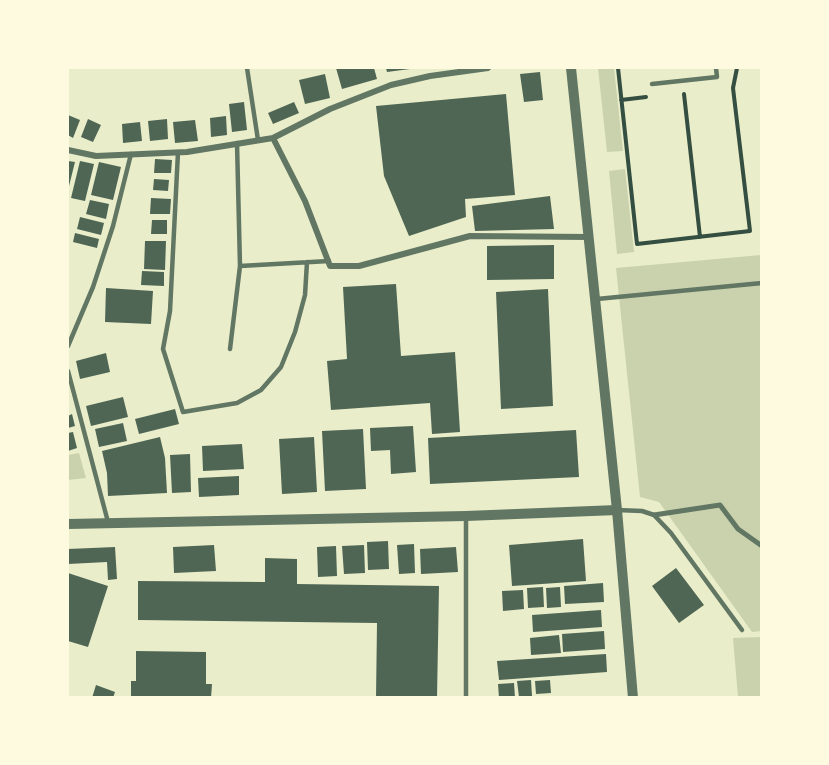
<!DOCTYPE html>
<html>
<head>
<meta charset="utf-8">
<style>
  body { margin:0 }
  #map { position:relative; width:829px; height:765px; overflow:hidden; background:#e9edc9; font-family:"PT Sans Narrow",sans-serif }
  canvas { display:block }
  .frame { position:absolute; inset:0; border:69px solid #fefae0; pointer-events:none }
</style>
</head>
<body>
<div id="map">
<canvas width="829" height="765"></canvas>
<div class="frame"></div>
</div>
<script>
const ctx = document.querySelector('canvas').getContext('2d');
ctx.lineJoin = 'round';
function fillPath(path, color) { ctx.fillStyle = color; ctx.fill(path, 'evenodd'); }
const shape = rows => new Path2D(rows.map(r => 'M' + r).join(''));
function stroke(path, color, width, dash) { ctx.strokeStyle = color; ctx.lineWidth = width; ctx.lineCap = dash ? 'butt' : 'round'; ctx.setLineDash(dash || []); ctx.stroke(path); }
const green = shape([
  [598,68,614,68,623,151,607,152],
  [625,169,634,252,617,254,609,171],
  [761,255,761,631,752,632,659,502,640,497,616,268],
  [79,453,86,478,68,480,68,455],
  [761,637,761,697,738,697,733,638]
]);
const building = shape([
  [336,68,374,68,377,79,342,89],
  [386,68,410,68,410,69,387,72],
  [540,72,543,100,524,102,520,74],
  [325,74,330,98,305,104,299,80],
  [506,94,515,195,465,199,466,217,409,236,384,176,376,106],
  [244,102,247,130,232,132,229,104],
  [294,102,299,113,273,124,268,113],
  [68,115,80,120,73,138,68,135],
  [226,116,227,135,211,137,210,118],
  [88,119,101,125,93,142,81,137],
  [167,119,168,139,150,141,148,121],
  [195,120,198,141,175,143,173,122],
  [140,122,142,141,123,143,122,124],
  [155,159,172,160,171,173,154,173],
  [68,161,75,162,68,190],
  [80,161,94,164,85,201,71,198],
  [99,162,121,167,113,200,91,195],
  [154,179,169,180,168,191,153,190],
  [550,196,554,229,475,231,472,206],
  [151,198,171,199,170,214,150,214],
  [90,200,109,204,106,219,86,214],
  [80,217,104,223,101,235,77,229],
  [152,220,167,220,167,234,151,234],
  [75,233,99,239,97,248,73,242],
  [145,241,166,241,165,270,144,269],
  [554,245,554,279,487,280,487,246],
  [142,271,164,272,164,286,141,285],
  [396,284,401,356,455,352,460,432,432,434,430,403,331,410,327,361,347,359,343,287],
  [106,288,153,291,151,324,105,322],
  [548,289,553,406,501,409,496,292],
  [106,353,110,372,80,379,76,361],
  [123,397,128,417,91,426,86,406],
  [175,409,179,424,139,434,135,419],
  [72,414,75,426,68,428,68,416],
  [123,423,127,441,99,447,95,429],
  [413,426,416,472,391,474,390,450,371,451,370,428],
  [363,429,366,489,325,491,322,431],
  [576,430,579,477,430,484,428,438],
  [73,432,77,448,68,451,68,433],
  [160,437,165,458,167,493,108,496,107,473,102,451],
  [314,437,317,492,282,494,279,439],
  [242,444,244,469,203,471,202,446],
  [190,454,191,492,172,493,170,455],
  [239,476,239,495,199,497,198,478],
  [583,539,586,581,512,586,509,545],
  [388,541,389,569,368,570,367,542],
  [414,544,415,573,399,574,397,545],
  [214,545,216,571,174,573,173,547],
  [364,545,365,573,344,574,342,546],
  [336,546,337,576,318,577,317,547],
  [115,547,117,579,108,580,107,562,68,564,68,549],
  [456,547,458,572,421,574,420,549],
  [265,558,297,559,297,584,439,586,437,698,376,698,377,623,138,620,138,581,265,582],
  [676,568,704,605,679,623,652,586],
  [68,573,108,586,88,647,68,641],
  [603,583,604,602,565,604,564,586],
  [543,587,544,607,528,608,527,588],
  [560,587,561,607,547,608,546,588],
  [523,590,524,609,503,611,502,591],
  [601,610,602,627,533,632,532,615],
  [604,631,605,649,563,652,562,634],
  [559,635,561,653,531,655,530,638],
  [136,651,206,652,206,684,212,684,211,698,131,698,131,681,136,681],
  [606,654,607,672,499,680,497,661],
  [531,680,532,696,519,697,517,681],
  [550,680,551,693,536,694,535,681],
  [514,683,515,698,499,698,498,684],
  [96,685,115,692,113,698,92,698]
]);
const path = shape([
  [618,68,637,244,750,231,733,88,737,68],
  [684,94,700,237],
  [621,100,646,97]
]);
const service = shape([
  [247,68,258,140],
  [652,84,717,77,716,68],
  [237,143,240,266,329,261],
  [178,152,170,311,163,349,183,412,237,403,261,390,281,367,295,332,305,295,307,262],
  [597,299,762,283],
  [68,346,93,287,113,226,131,154],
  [230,349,240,266],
  [68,371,108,522],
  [617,510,642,511,654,515,671,533,742,630],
  [466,517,466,698]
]);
const pedestrian = shape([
  [654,515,720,505,738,529,762,546]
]);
const minor = shape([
  [273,138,305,201,330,266,359,266,470,236,589,237],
  [68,150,96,156,187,152,273,138,330,109,391,85,430,76,488,68]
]);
const tertiary = shape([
  [571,68,617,510,633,698],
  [68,524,466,516,617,510]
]);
fillPath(green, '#cad2ad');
fillPath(building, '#4f6655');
stroke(path, '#344e41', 4);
stroke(service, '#617663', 4.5);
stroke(pedestrian, '#617663', 5);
stroke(minor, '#617663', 6);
stroke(tertiary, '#617663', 10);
</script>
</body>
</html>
